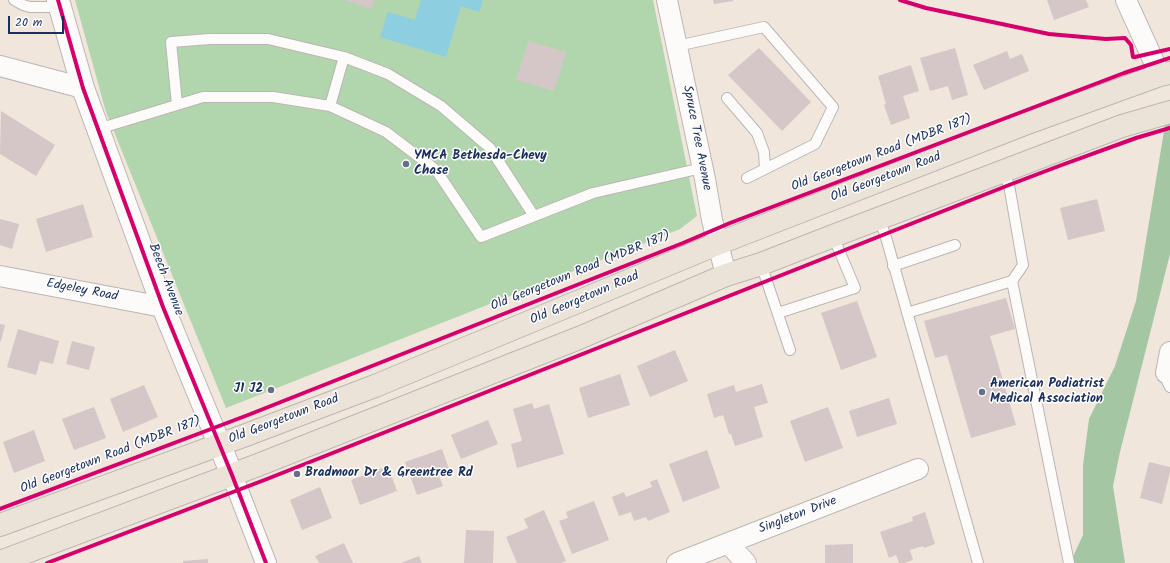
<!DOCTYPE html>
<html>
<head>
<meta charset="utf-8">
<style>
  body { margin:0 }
  #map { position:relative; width:1170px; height:563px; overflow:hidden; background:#f0e6dc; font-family:Kalam,sans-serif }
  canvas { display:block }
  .scale { position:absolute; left:8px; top:16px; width:56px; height:18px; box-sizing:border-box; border:2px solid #1b2f5e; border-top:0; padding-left:5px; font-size:12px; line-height:14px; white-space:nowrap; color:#1b2f5e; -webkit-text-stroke:3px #fff; paint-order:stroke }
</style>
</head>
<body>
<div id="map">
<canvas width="1170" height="563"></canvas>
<div class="scale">20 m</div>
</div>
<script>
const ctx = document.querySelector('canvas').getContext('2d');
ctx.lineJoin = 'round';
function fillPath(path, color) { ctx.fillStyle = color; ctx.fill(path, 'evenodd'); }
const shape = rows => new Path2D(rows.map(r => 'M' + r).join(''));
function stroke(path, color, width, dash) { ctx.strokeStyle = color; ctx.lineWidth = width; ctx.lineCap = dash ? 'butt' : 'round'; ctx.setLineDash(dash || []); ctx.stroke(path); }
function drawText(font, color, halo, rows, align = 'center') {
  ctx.font = font + ' Kalam,sans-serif'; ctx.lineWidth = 3; ctx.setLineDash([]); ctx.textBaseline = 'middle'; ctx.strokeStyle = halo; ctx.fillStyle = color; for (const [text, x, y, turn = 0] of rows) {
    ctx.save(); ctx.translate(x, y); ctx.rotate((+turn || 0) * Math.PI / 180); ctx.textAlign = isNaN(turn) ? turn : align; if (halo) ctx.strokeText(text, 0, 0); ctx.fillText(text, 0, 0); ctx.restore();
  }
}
const green = shape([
  [75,0,653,0,697,216,680,229,226,408,106,112]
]);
const forest = shape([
  [1170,112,1170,254,1120,452,1113,486,1125,563,1070,563,1083,535,1083,465,1089,419,1115,366,1136,301,1167,113]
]);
const water = shape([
  [421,0,483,0,479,12,461,6,446,57,380,37,388,12,415,20]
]);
const building = shape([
  [344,0,375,0,372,9],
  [713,0,733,0,733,1,714,4],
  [1047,0,1086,0,1089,7,1054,20],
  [528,41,566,52,554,91,516,80],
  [759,48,811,102,782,131,728,75],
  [955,48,968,95,952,100,948,86,930,91,920,58],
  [1007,51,1010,59,1022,54,1029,71,984,90,973,65],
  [911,65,919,91,903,96,910,118,891,125,884,105,886,104,878,76],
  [1,111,55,145,36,176,0,154],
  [1097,199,1105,231,1068,240,1060,208],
  [83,204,93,237,46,252,36,219],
  [0,219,19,224,12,249,0,245],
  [1006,298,1015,329,990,336,1016,425,971,438,947,355,935,358,924,321],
  [857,301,877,357,841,370,821,313],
  [0,324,5,325,1,341,0,341],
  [18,329,59,341,53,364,40,361,36,375,7,367],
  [72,341,95,347,89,370,66,364],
  [675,350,688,381,650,397,637,366],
  [620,374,630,405,588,418,579,388],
  [762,384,768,403,754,407,763,437,735,446,731,434,729,434,723,415,714,418,707,394,734,385,736,392],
  [144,385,158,417,123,432,110,399],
  [889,398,897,424,857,437,849,411],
  [532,403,534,409,549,404,564,454,517,468,511,444,522,441,513,409],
  [94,407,106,438,74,450,62,419],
  [828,407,843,448,805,462,790,421],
  [488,420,498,444,461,459,451,435],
  [34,430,45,461,14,473,3,442],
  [442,449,450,472,439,476,443,486,417,495,405,462],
  [707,450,720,488,683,502,669,464],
  [1149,462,1170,467,1170,472,1162,504,1140,498],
  [388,466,397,491,360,505,351,480],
  [657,479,670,512,648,521,646,517,634,521,631,512,619,516,612,497,624,492,626,497,652,487,650,482],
  [320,487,332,518,302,530,290,500],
  [594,501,609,540,572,554,559,521,568,518,566,512],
  [544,510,566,561,561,563,517,563,506,537,528,528,524,519],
  [925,512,935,544,924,548,923,546,910,550,913,560,904,563,899,563,896,555,889,558,880,532,913,521,912,517],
  [466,530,494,531,493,563,464,563],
  [344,543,353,563,319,563,315,556],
  [853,544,853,563,825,563,825,545],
  [419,556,422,563,401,563],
  [208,559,208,563,183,563,183,561]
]);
const service = shape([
  [14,0,23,5,30,7,60,7],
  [677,46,764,27,833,107,815,144,747,178],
  [727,98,757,133,764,152,765,169],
  [177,105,171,42,210,39,268,39,344,57,388,74,441,106,490,148,534,216],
  [330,106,344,57],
  [98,129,203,97,273,97,330,106,386,132,436,170,481,237,593,193,702,168],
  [1002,171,1009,185,1023,265,1012,281],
  [879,219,885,234,978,563],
  [761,264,790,350],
  [893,266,955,245],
  [778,313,855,288,833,236],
  [907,313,1012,281,1069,563],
  [1166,373,1167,381,1170,387]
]);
const minor = shape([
  [667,0,705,179,712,220,726,275],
  [1126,0,1160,75],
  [0,66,83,88],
  [0,276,163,307],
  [1166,373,1170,352],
  [232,475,266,563],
  [728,543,746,563],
  [677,563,918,469]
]);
const tertiary = shape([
  [58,0,83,88,98,129,163,307,232,475]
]);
const primary = shape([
  [0,525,246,435,375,386,717,244,1022,125,1160,75,1170,73],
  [0,562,258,465,579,338,726,275,761,264,833,236,1122,126,1170,112]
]);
const cycleway = shape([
  [58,0,83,88,163,307,232,475,266,563],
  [900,0,926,8,1049,34,1106,39,1125,38,1131,45,1133,57,1135,57,1170,49],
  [0,509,248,415,683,243,730,223,1124,73,1170,58],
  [47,563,267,479,1009,185,1059,166,1136,138,1170,128]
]);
const markers = [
  [406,164,4,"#666f8a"],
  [271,390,4,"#666f8a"],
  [982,392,4,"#666f8a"],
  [297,474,4,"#666f8a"]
];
const streetNames = [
  ["Spruce Tree Avenue",696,138,79],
  ["Old Georgetown Road (MDBR 187)",882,154,-21],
  ["Old Georgetown Road",886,178,-21],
  ["Old Georgetown Road (MDBR 187)",581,272,-22],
  ["Beech Avenue",165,280,69],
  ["Edgeley Road",82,291,11],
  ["Old Georgetown Road",585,299,-23],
  ["Old Georgetown Road",284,420,-21],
  ["Old Georgetown Road (MDBR 187)",111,456,-21],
  ["Singleton Drive",798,516,-21]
];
const poiNames = [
  ["YMCA Bethesda-Chevy",414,157],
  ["Chase",414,172],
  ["American Podiatrist",990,385],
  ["Medical Association",990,400],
  ["J1 J2",263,390,"right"],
  ["Bradmoor Dr & Greentree Rd",305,474]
];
fillPath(green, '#b1d5ac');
fillPath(forest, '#a4c6a2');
fillPath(water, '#8dcee0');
fillPath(building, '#d5c6c7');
stroke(service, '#bbb6b4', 12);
stroke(minor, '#bbb6b4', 22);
stroke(tertiary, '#bbb6b4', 24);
stroke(primary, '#bbb6b4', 24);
stroke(service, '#fdfbfa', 10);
stroke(minor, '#fdfbfa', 20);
stroke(tertiary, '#fdfbfa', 22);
stroke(primary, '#ebe3d7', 22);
stroke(cycleway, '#d6006c', 4);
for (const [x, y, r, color] of markers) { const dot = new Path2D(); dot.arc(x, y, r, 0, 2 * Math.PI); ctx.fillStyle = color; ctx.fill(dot); stroke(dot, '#fff', 1.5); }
drawText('13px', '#1b2f5e', '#fff', streetNames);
drawText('bold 13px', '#1b2f5e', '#fff', poiNames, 'left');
</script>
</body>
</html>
